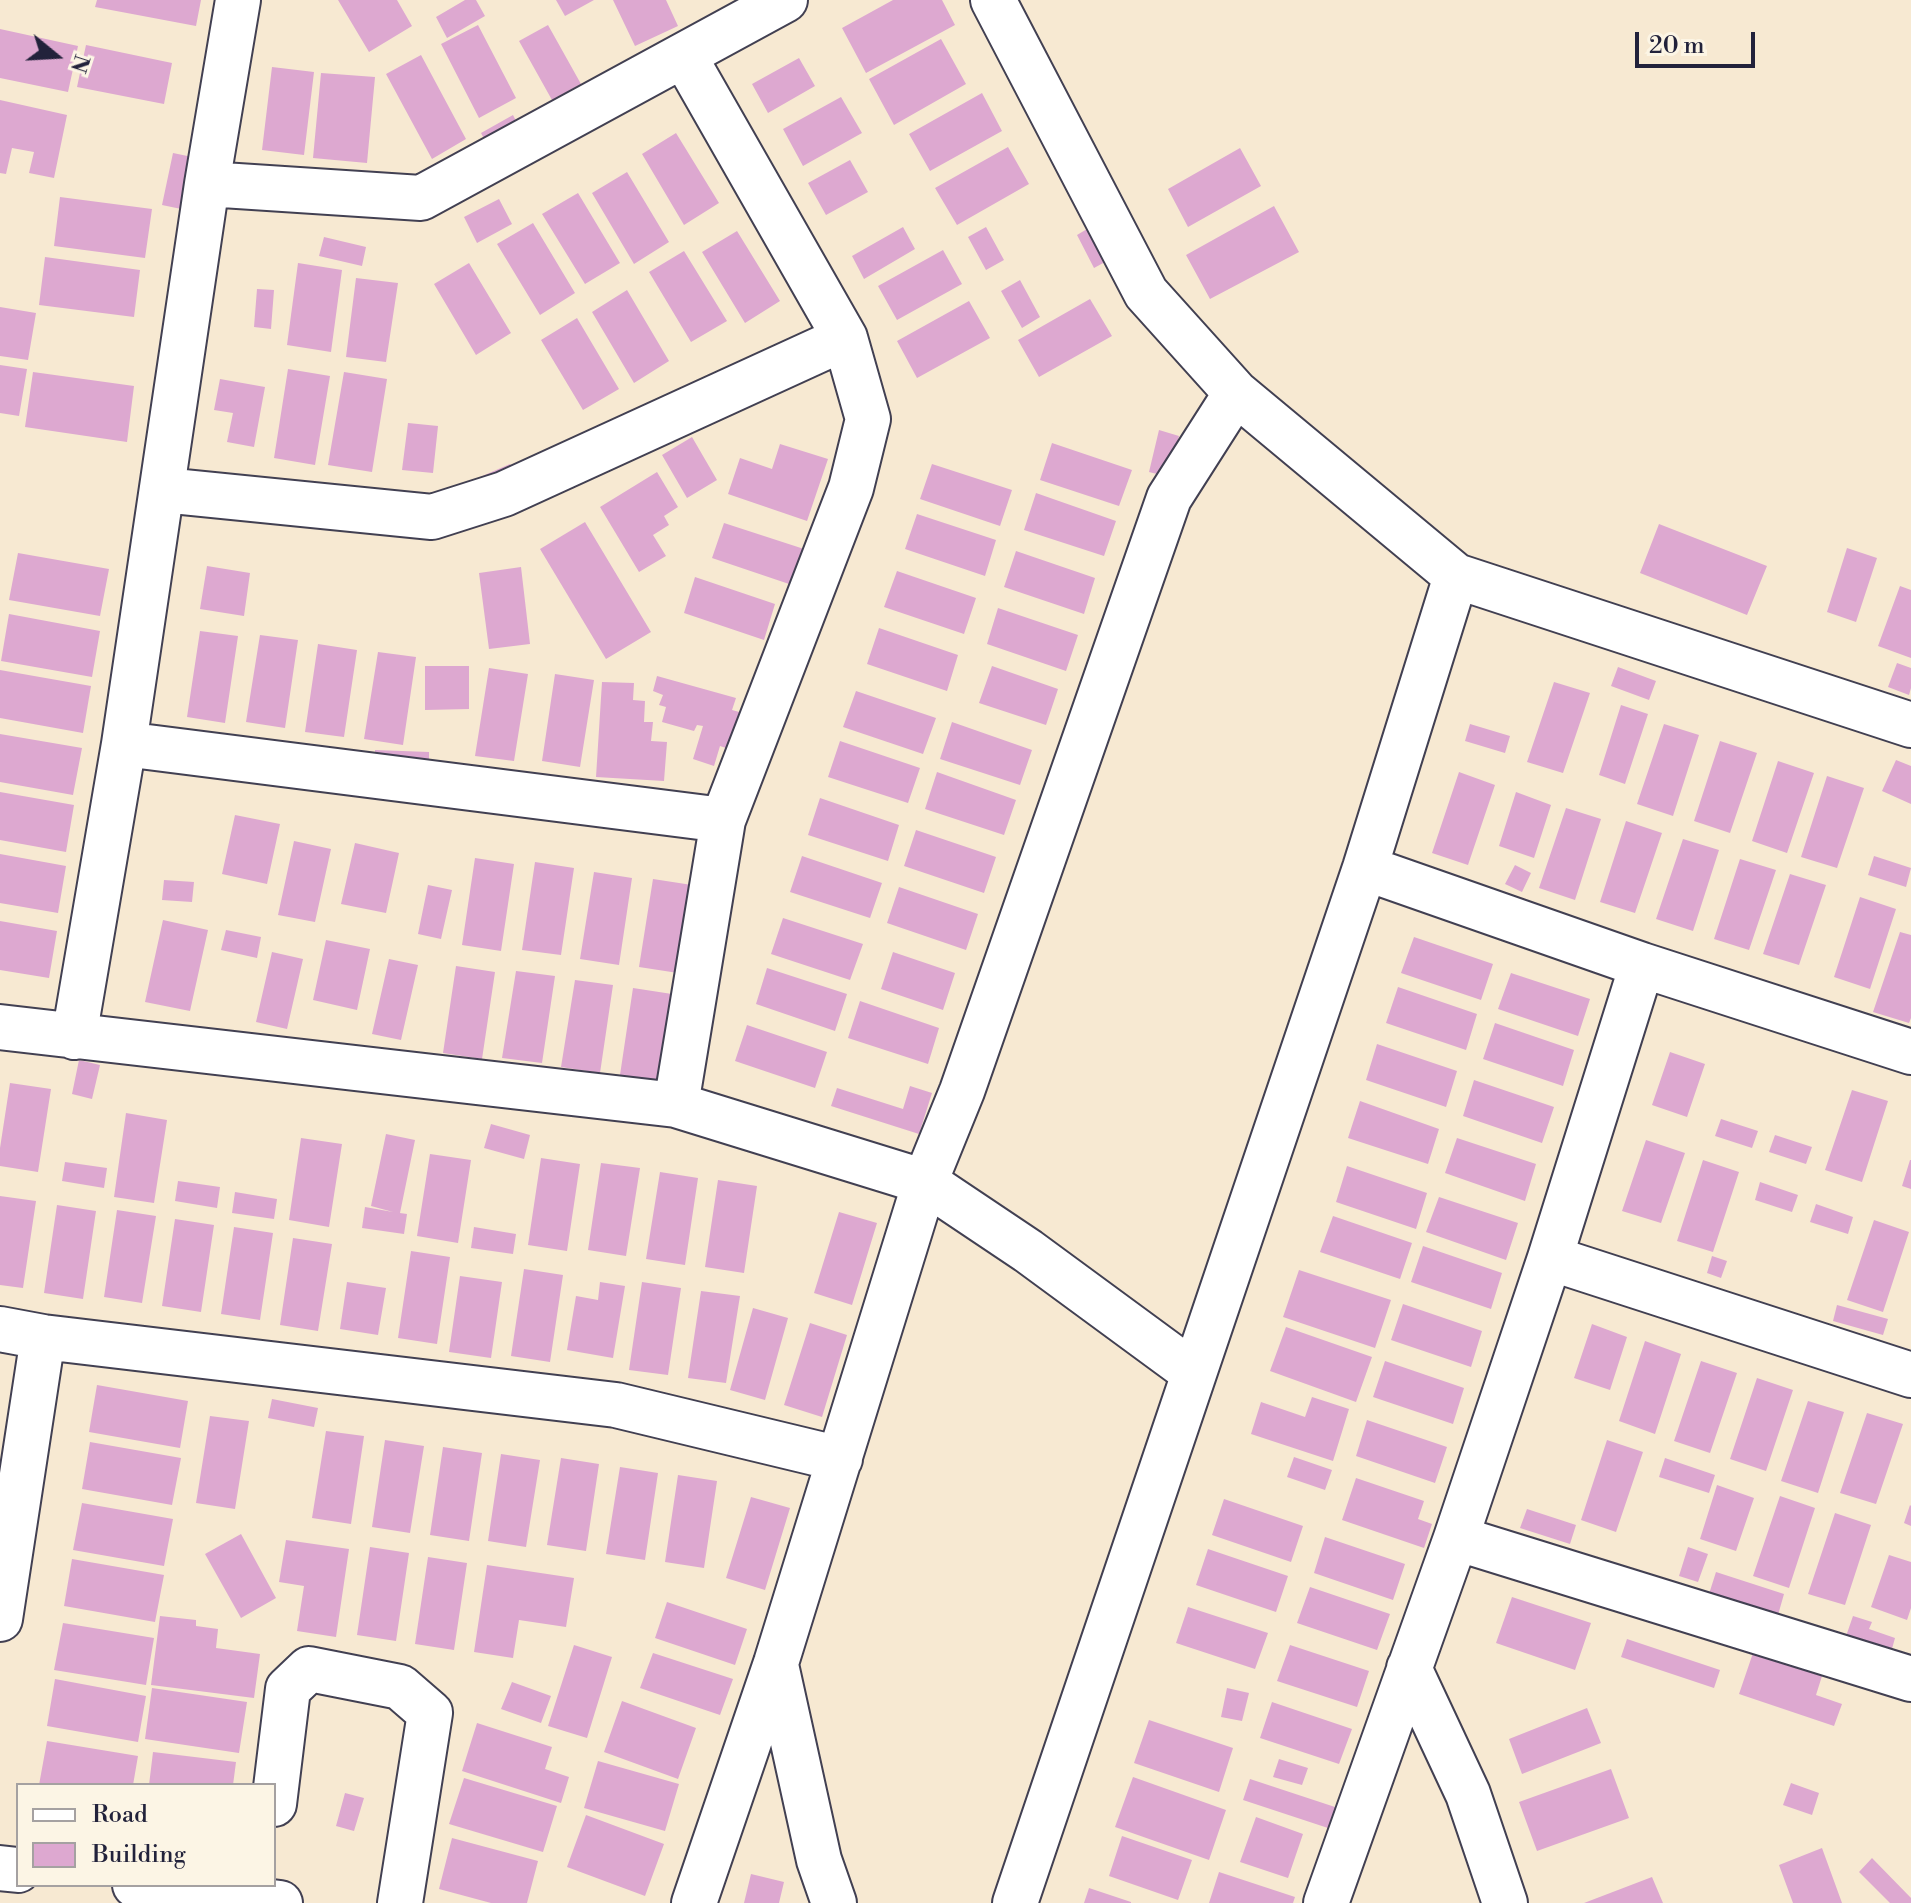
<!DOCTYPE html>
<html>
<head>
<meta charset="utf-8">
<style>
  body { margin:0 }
  #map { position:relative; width:1911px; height:1903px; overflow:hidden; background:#f7e9d2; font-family:"Libre Bodoni",serif }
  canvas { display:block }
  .legend { position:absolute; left:16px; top:1783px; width:260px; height:104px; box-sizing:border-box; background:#fcf5e5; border:2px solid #a5a1a1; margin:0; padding:10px 14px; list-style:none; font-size:24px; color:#22223b }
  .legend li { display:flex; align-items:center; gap:16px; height:40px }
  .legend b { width:40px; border:2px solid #a5a1a1 }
  .north { position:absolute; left:16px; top:16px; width:80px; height:80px; -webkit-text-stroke:6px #fcf5e5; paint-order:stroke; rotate:108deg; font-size:22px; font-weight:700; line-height:32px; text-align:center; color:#22223b }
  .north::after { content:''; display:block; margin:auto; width:28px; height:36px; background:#22223b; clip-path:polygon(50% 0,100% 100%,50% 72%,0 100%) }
  .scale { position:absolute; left:1635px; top:32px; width:120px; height:36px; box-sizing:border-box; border:4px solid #22223b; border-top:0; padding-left:10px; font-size:24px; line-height:28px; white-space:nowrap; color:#22223b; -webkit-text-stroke:6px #fcf5e5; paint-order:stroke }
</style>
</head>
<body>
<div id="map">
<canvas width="1911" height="1903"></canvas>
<ul class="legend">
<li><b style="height:10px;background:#fff"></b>Road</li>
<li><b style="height:22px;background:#dda8d0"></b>Building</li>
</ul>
<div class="north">N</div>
<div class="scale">20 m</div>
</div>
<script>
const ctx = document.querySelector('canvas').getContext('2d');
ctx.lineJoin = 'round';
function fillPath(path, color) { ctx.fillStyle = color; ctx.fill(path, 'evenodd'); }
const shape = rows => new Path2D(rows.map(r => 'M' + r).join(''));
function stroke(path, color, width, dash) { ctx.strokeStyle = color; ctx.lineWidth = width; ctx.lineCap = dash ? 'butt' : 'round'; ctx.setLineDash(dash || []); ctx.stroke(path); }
const building = shape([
  [97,0,201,0,196,26,95,7],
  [338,0,397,0,412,26,369,52],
  [465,0,476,0,485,16,447,38,436,17],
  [556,0,594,0,565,16],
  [613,0,666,0,678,26,635,46],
  [893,0,942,0,955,25,866,73,842,28],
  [478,25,516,98,479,118,441,44],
  [548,25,581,84,552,100,519,41],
  [0,29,78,46,68,92,0,78],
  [941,39,966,84,894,125,869,79],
  [86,45,172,63,164,104,77,87],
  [421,55,466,139,432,159,386,74],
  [799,58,815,86,768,113,752,84],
  [272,67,314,72,304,155,262,150],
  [321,73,375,77,367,163,313,158],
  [982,93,1002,131,930,171,909,134],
  [841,97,862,133,803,166,783,129],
  [0,100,67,115,54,178,29,173,34,152,12,148,6,174,0,173],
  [513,115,523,135,491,152,481,133],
  [676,133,719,203,684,225,642,154],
  [1008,147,1029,184,957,225,935,188],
  [1240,148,1261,186,1188,227,1168,189],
  [173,153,197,158,186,210,162,205],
  [850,160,868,192,826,215,808,183],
  [627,172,669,242,634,264,592,193],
  [578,193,620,263,585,284,542,214],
  [60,197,152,209,145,258,54,246],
  [499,199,512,224,477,243,464,217],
  [1274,206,1299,252,1210,299,1186,255],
  [533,223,575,293,540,315,497,244],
  [903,227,915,249,864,279,852,256],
  [986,227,1004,260,986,270,968,237],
  [1087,229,1105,262,1094,268,1077,235],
  [737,231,780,301,745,323,702,252],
  [324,237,366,247,362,266,319,256],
  [943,250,962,284,897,320,878,286],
  [684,251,727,321,691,342,649,272],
  [45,257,140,270,134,317,39,305],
  [298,263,342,270,331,352,287,345],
  [469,263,511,333,476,355,434,284],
  [356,278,398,283,386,362,346,357],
  [1020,280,1040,317,1022,328,1001,291],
  [257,289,274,290,271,329,254,327],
  [627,290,669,361,634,383,592,312],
  [1090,299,1112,336,1039,377,1018,340],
  [969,301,990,338,917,378,897,341],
  [0,307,36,313,28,360,0,356],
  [577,318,619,389,583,410,541,340],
  [0,365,27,369,19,416,0,413],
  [288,369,330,376,315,465,274,458],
  [33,372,134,386,127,442,25,427],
  [344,372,387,379,372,472,328,465],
  [220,379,265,387,254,447,227,442,233,413,214,410],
  [408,423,438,426,433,473,402,470],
  [1159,430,1179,436,1169,477,1149,472],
  [692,437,717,480,687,498,662,455],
  [1052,443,1132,470,1119,506,1040,480],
  [780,444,828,459,807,521,728,494,740,458,772,469],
  [510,464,515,475,485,489,480,477],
  [932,464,1012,490,1000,526,920,499],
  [657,472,678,507,664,516,669,525,653,535,666,556,639,572,600,507],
  [1036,493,1116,521,1104,556,1024,530],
  [917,514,996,540,985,576,905,549],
  [585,522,651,632,606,659,540,549],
  [724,523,804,549,792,585,712,558],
  [1659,524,1767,566,1747,615,1640,573],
  [1847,548,1877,558,1856,622,1827,612],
  [1016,551,1095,578,1084,614,1004,587],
  [18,553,109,569,100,616,9,600],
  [207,566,250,573,244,616,200,609],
  [521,567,530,644,489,649,479,573],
  [897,571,976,598,964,634,884,607],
  [695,577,775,604,764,640,684,613],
  [1900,586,1911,590,1911,658,1878,646],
  [998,608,1078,635,1066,671,987,644],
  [9,614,100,631,92,677,1,661],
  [879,628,958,655,947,691,867,664],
  [200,631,238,636,225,723,187,717],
  [260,635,298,640,285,728,246,722],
  [318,644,357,650,344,737,305,732],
  [378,652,416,657,403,745,364,739],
  [1897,663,1911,668,1911,688,1909,695,1888,687],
  [425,666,469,666,469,709,425,710],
  [992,666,1058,689,1046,725,979,703],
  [1618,667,1656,681,1649,700,1611,686],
  [489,668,528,674,514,761,475,756],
  [0,670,91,686,83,733,0,718],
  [555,674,594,680,580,767,542,761],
  [657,676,736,698,732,710,743,713,732,750,720,746,714,766,693,759,703,726,697,725,694,731,662,722,666,707,659,705,663,695,653,691],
  [602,682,634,683,633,700,645,701,644,722,653,722,651,741,667,742,664,781,596,777],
  [1554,682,1590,693,1563,773,1527,762],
  [856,691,936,718,923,754,843,727],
  [1621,705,1648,714,1625,784,1599,775],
  [952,722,1032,750,1020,785,940,759],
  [1470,724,1510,736,1505,753,1465,741],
  [1664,724,1699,735,1673,816,1637,804],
  [0,734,82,748,73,795,0,782],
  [840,741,920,768,908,803,828,777],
  [1720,741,1757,753,1730,833,1694,821],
  [375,750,429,752,429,773,375,771],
  [1896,760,1911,766,1911,804,1882,791],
  [1778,761,1814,773,1787,853,1752,841],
  [937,772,1016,800,1004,835,925,809],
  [1459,772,1495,785,1468,865,1432,853],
  [1827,776,1864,788,1837,868,1801,857],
  [0,792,74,805,66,852,0,840],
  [1516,792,1551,805,1534,858,1499,846],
  [820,798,899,825,888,861,808,835],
  [1566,808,1601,819,1575,900,1539,888],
  [235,815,280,824,267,884,222,874],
  [1626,821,1662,833,1635,913,1600,902],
  [916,830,996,857,984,893,904,866],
  [1683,839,1719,850,1693,931,1656,919],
  [294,841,331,849,315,922,278,915],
  [355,843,399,853,386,913,341,904],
  [0,854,66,866,58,913,0,903],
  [802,856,882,883,870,918,790,892],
  [1874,856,1911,868,1906,887,1868,875],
  [475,858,514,864,501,951,462,945],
  [1740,859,1776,870,1749,950,1714,939],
  [535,862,574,868,561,955,522,950],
  [1515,865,1531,873,1522,892,1505,884],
  [594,872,632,878,619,965,580,959],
  [1790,874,1826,885,1799,965,1763,954],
  [653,879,692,885,678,973,639,967],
  [164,880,194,882,192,902,162,900],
  [428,885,452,890,441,939,418,934],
  [899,887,978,914,966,950,887,923],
  [1860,897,1896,909,1870,989,1834,977],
  [783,918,863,944,850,980,771,954],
  [163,920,208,930,190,1011,145,1002],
  [0,921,57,931,49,978,0,970],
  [226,930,261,937,257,958,221,950],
  [1900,932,1911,935,1911,1018,1909,1023,1873,1012],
  [1414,937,1493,964,1481,1000,1401,973],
  [326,940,370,949,357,1010,313,1000],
  [272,952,303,959,287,1029,256,1022],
  [893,952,955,973,943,1010,881,989],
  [389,959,418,965,401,1040,372,1034],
  [456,966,495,972,482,1059,443,1053],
  [767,968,847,994,835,1031,756,1004],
  [516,971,555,976,542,1063,502,1058],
  [1511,973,1590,999,1578,1036,1498,1009],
  [575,980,613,985,600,1073,561,1067],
  [1398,987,1477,1014,1466,1050,1386,1023],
  [633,988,672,994,659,1081,620,1075],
  [860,1001,939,1028,928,1064,848,1038],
  [1495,1023,1574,1050,1563,1086,1483,1059],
  [747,1025,827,1052,815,1088,735,1061],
  [1377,1044,1457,1071,1446,1107,1366,1080],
  [1670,1052,1705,1064,1687,1117,1652,1105],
  [79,1060,100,1065,92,1099,72,1094],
  [1474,1080,1554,1107,1542,1143,1463,1116],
  [10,1083,51,1089,38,1172,0,1166,0,1148],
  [910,1086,932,1093,919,1134,831,1106,837,1088,903,1109],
  [1852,1090,1888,1101,1862,1182,1825,1170],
  [1360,1101,1439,1129,1428,1164,1348,1138],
  [126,1113,167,1120,154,1203,114,1197],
  [1721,1119,1758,1131,1752,1148,1715,1136],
  [491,1124,530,1135,524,1159,484,1148],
  [386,1134,415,1140,400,1213,407,1214,404,1234,362,1228,365,1207,393,1212,371,1206],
  [1775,1135,1812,1147,1806,1164,1769,1152],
  [301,1138,342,1144,329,1227,289,1220],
  [1457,1138,1536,1164,1525,1201,1445,1173],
  [1646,1140,1685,1153,1661,1223,1622,1211],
  [430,1154,471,1160,458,1243,417,1236],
  [541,1158,580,1164,567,1251,528,1245],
  [1703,1160,1739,1172,1713,1252,1677,1241],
  [1910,1160,1911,1160,1911,1189,1902,1186],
  [65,1162,107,1168,104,1188,62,1181],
  [601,1163,640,1168,626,1256,588,1250],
  [1347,1166,1427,1193,1416,1229,1336,1202],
  [660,1172,698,1178,685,1265,646,1259],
  [718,1180,757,1186,744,1273,705,1267],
  [178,1181,220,1187,217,1208,175,1201],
  [1760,1182,1798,1195,1792,1212,1755,1200],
  [235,1192,277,1199,274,1219,232,1213],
  [0,1196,36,1201,23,1288,0,1285],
  [1439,1197,1518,1223,1506,1260,1426,1232],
  [1816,1204,1853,1217,1848,1234,1810,1222],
  [57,1205,96,1211,83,1299,44,1293],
  [117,1210,156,1216,142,1303,104,1297],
  [839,1212,877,1223,852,1305,814,1293],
  [1333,1216,1412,1243,1400,1279,1320,1252],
  [175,1219,214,1225,201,1312,162,1306],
  [1874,1220,1909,1232,1883,1312,1847,1300],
  [234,1227,273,1233,260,1320,221,1314],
  [474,1227,516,1234,513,1254,471,1248],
  [293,1238,332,1244,318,1331,280,1325],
  [1423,1246,1502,1273,1491,1309,1411,1282],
  [411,1251,450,1257,437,1344,398,1338],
  [1712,1256,1727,1261,1721,1278,1707,1273],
  [524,1269,563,1275,550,1362,511,1356],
  [1299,1270,1391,1300,1375,1348,1283,1317],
  [460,1276,502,1282,491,1358,449,1352],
  [347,1282,386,1288,378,1335,340,1329],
  [600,1282,625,1286,613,1358,567,1350,576,1296,598,1300],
  [642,1282,681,1288,668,1375,629,1370],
  [701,1291,740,1296,726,1383,688,1378],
  [1403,1304,1482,1331,1471,1367,1391,1340],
  [1837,1305,1888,1319,1883,1335,1833,1321],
  [753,1308,788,1318,765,1400,730,1390],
  [810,1323,847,1335,822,1417,784,1405],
  [1592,1324,1627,1337,1610,1390,1574,1378],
  [1286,1327,1372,1357,1356,1402,1270,1371],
  [1645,1341,1681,1354,1655,1434,1619,1421],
  [1385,1361,1464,1388,1453,1424,1373,1397],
  [1701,1361,1737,1373,1710,1453,1674,1441],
  [1757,1378,1793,1390,1766,1471,1730,1459],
  [97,1385,188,1401,180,1448,89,1432],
  [1312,1397,1349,1409,1333,1461,1251,1434,1261,1402,1305,1417],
  [272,1399,318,1408,314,1427,268,1418],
  [1808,1401,1844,1412,1818,1493,1781,1481],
  [1867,1413,1903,1424,1876,1504,1840,1493],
  [210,1416,249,1421,235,1509,196,1503],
  [1367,1420,1447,1447,1435,1483,1356,1456],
  [326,1431,364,1436,351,1524,312,1518],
  [385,1440,424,1446,410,1533,372,1527],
  [1607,1440,1643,1452,1616,1532,1581,1520],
  [90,1442,181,1458,172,1505,82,1489],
  [443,1447,482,1453,469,1541,430,1535],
  [501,1454,540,1460,526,1547,488,1541],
  [1294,1457,1332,1470,1325,1490,1287,1477],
  [561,1458,599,1464,586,1551,547,1545],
  [1665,1458,1715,1475,1709,1493,1659,1477],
  [620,1467,658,1473,645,1560,606,1554],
  [678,1475,717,1481,704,1568,665,1562],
  [1356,1478,1424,1501,1418,1519,1432,1524,1424,1548,1342,1520],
  [1717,1485,1754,1498,1736,1551,1700,1539],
  [1780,1496,1815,1508,1789,1588,1753,1576],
  [751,1497,790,1508,765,1590,726,1578],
  [1224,1499,1303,1526,1291,1562,1212,1535],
  [82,1503,173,1519,164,1566,73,1550],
  [1910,1505,1911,1506,1911,1526,1904,1523],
  [1527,1509,1576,1525,1570,1544,1520,1528],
  [1835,1513,1871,1525,1845,1605,1808,1594],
  [241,1534,276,1598,241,1618,205,1554],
  [1325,1537,1405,1564,1393,1600,1314,1573],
  [286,1540,349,1549,336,1637,297,1631,304,1586,279,1582],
  [370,1547,409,1553,396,1641,357,1635],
  [1688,1547,1708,1554,1698,1582,1679,1576],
  [1208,1549,1288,1576,1276,1612,1196,1585],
  [1889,1555,1911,1562,1911,1608,1907,1620,1871,1607],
  [428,1557,467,1563,454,1650,415,1644],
  [72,1559,164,1575,155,1622,64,1606],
  [487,1565,574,1578,566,1627,519,1620,513,1658,474,1652],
  [1716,1572,1784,1594,1778,1615,1709,1594],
  [1310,1587,1390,1614,1377,1650,1297,1623],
  [1512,1597,1591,1623,1575,1670,1496,1643],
  [667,1602,747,1629,735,1665,655,1638],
  [1188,1607,1268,1633,1255,1669,1176,1643],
  [160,1616,196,1620,196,1626,218,1629,216,1648,260,1654,254,1698,151,1685],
  [1853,1616,1872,1622,1869,1629,1895,1638,1890,1656,1844,1642],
  [63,1623,154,1638,146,1685,54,1670],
  [1627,1639,1720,1670,1714,1688,1621,1657],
  [574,1645,612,1657,587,1738,548,1726],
  [1290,1645,1369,1671,1357,1707,1277,1681],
  [653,1653,733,1679,720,1715,640,1688],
  [1753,1653,1822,1676,1816,1695,1842,1704,1834,1726,1739,1694],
  [55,1679,146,1696,138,1742,47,1726],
  [512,1682,551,1696,541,1723,501,1709],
  [152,1688,247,1702,239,1753,145,1739],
  [1227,1688,1249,1693,1242,1721,1221,1717],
  [622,1701,696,1728,678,1779,604,1752],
  [1272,1702,1352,1729,1339,1764,1260,1738],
  [1587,1708,1601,1743,1522,1774,1509,1739],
  [1149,1720,1233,1748,1219,1792,1134,1763],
  [477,1723,552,1747,545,1769,569,1777,561,1803,462,1771],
  [47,1741,138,1756,133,1785,39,1785],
  [153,1752,236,1762,233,1785,149,1785],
  [1279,1759,1308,1768,1302,1785,1273,1777],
  [598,1761,679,1784,665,1831,584,1808],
  [1611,1769,1629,1818,1537,1851,1519,1802],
  [1133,1777,1226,1810,1209,1860,1115,1827],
  [464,1778,557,1806,543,1852,449,1824],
  [1250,1779,1338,1808,1331,1829,1243,1800],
  [1791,1783,1819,1793,1812,1815,1783,1805],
  [345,1793,364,1798,354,1831,336,1826],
  [586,1815,664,1844,645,1896,567,1867],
  [1256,1817,1303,1834,1288,1878,1240,1862],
  [1122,1836,1192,1860,1178,1900,1109,1876],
  [452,1838,538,1861,527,1903,491,1903,439,1889],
  [1822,1848,1842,1903,1793,1903,1779,1865],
  [1872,1858,1911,1898,1911,1903,1890,1903,1859,1872],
  [1219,1872,1295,1897,1293,1903,1209,1903],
  [751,1874,784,1882,779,1903,744,1903],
  [1652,1877,1663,1903,1584,1903],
  [1089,1888,1131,1902,1131,1903,1084,1903]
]);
const minor = shape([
  [238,0,207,184,421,198,785,0],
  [993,0,1146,293,1236,393,1456,576,1911,725],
  [163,490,432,517,504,494,845,338],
  [124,744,723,820],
  [1365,868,1642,965,1911,1052],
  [0,1027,676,1105,925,1182,1028,1251,1194,1373],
  [74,1037,124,744,207,184],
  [676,1105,723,820,851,488,868,419,845,338,684,56],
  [1550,1258,1911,1375],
  [0,1329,43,1337],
  [1456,1538,1911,1679],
  [0,1619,43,1337,616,1405,840,1459],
  [776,1665,819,1860,834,1903],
  [1409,1668,1468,1794,1505,1903],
  [274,1804,288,1689,309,1669,400,1687,430,1713,400,1903],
  [0,1868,18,1870],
  [135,1885,280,1903],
  [694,1903,776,1663,925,1182,962,1091,1169,498,1236,393],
  [1015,1903,1365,868,1456,576],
  [1326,1903,1456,1538,1550,1258,1642,965]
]);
fillPath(building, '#dda8d0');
stroke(minor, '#424052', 48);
stroke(minor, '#fff', 44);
</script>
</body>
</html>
